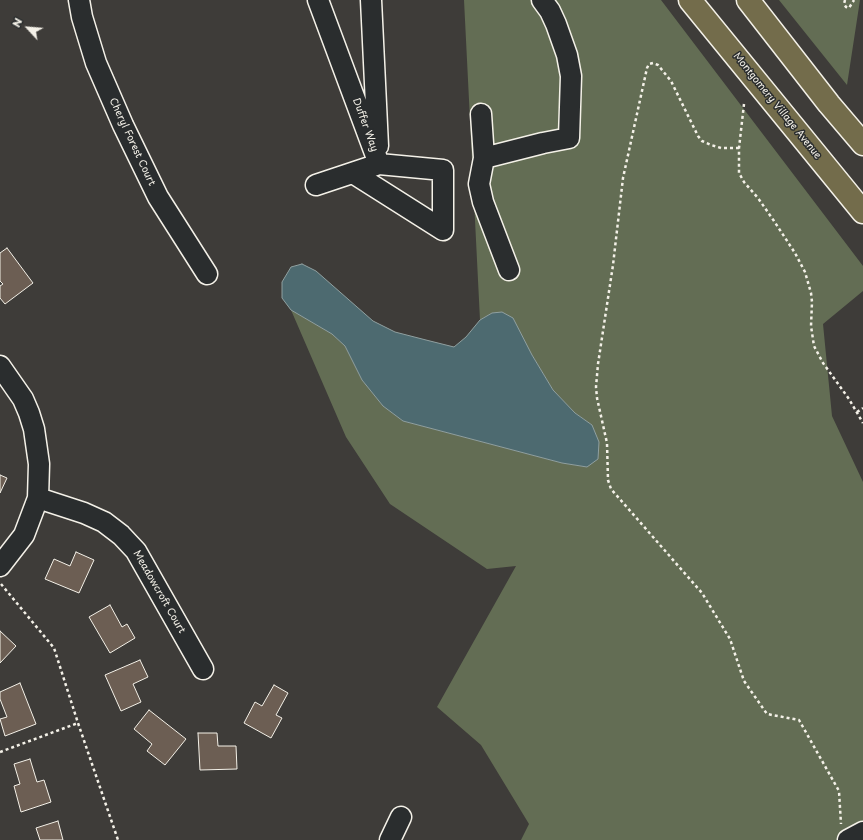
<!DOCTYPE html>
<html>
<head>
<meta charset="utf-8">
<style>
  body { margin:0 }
  #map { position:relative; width:863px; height:840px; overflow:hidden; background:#3e3c39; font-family:"Playpen Sans",sans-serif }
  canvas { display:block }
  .north { position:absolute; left:8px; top:8px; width:40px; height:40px; -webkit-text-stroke:3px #2a2d2e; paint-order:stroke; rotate:296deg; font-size:11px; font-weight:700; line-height:16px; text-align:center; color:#f4f1e8 }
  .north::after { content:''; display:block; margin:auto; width:14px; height:18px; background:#f4f1e8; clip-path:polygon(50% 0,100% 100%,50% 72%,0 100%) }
</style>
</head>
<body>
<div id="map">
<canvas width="863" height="840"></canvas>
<div class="north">N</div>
</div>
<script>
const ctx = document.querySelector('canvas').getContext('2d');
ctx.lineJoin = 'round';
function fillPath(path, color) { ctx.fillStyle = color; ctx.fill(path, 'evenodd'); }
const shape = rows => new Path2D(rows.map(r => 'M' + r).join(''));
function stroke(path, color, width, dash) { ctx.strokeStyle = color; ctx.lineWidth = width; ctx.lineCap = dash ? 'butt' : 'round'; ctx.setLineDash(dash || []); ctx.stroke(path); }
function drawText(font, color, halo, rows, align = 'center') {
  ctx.font = font + ' "Playpen Sans",sans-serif'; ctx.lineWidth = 3; ctx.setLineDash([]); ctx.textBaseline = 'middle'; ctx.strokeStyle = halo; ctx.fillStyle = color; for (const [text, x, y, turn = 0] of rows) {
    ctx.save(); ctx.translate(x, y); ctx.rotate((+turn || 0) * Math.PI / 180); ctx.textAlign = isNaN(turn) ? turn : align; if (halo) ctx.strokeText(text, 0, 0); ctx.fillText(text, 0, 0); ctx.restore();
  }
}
const green = shape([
  [464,0,661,0,863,266,863,291,823,324,832,416,863,482,863,840,521,840,529,824,481,745,437,707,516,566,487,569,390,504,346,437,291,310,332,334,345,346,362,380,383,406,403,421,562,463,587,467,592,425,575,413,553,390,532,355,492,313,480,320],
  [779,0,860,0,847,85]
]);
const water = shape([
  [302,264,316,271,373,321,395,332,426,340,454,347,466,337,480,320,492,313,502,312,513,318,532,355,553,390,575,413,592,425,599,442,598,459,587,467,562,463,403,421,383,406,362,380,345,346,332,334,291,310,282,298,282,282,291,267,302,264]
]);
const building = shape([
  [7,248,33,283,5,304,0,298,0,286,3,284,0,281,0,253,7,248],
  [0,475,7,478,0,493,0,475],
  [76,552,94,560,79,593,45,579,54,559,70,566,76,552],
  [110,605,122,627,127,624,135,638,110,653,89,617,110,605],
  [0,631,16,646,0,663,0,631],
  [140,660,148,677,133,684,141,702,121,711,105,675,140,660],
  [20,683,36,724,5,736,0,719,7,717,0,699,0,692,20,683],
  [274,685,288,693,276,715,282,718,271,738,244,723,255,702,262,706,274,685],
  [149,710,186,739,165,765,147,751,152,744,134,729,149,710],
  [198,733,217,733,218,746,236,746,237,769,200,770,198,733],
  [30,759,37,782,44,780,51,802,21,812,14,786,20,784,14,764,30,759],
  [58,821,63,840,40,840,36,828,58,821]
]);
const path = shape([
  [845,0,844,4,846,7,849,8,854,0],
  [744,104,739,148,739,173,744,182,758,198,774,221,795,253,805,272,811,293,812,302,811,326,814,346,823,363,849,399,863,423],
  [739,148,721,148,711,145,702,141,698,136,671,81,658,65,653,63,649,64,647,68,623,178,613,265,598,364,596,387,597,398,607,443,608,480,611,489,702,593,730,639,744,681,767,714,799,720,839,791,841,824],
  [857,412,863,408],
  [1,584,54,648,78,723,118,840],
  [0,752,78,723]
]);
const minor = shape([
  [79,0,82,17,96,63,123,125,158,197,207,274],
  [318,0,379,164],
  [371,0,378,146],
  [481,114,484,158,479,184,483,202,509,270],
  [484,158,543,143,569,138,571,76,567,55,556,24,550,11,542,0],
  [316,185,379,164,443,170,443,230,353,173],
  [0,366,23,399,29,413,34,429,39,464,38,498,24,535,0,566],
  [38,498,84,513,104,522,121,535,136,551,203,669],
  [390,840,401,817],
  [848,840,863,832]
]);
const major = shape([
  [690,0,863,212],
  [748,0,829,104,863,144]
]);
const streetNames = [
  ["Montgomery Village Avenue",777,106,51],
  ["Duffer Way",365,125,70],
  ["Cheryl Forest Court",132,142,65],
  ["Meadowcroft Court",159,592,60]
];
fillPath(green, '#636d54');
fillPath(water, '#4d6a70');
stroke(water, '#90a0a0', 1);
fillPath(building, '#6c5e53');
stroke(building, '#f4f1e8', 1);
stroke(minor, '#f4f1e8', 23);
stroke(major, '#f4f1e8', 25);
stroke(path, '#f4f1e8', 2.5, [3, 3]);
stroke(minor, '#2a2d2e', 20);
stroke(major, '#736c4b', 22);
drawText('10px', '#f4f1e8', '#2a2d2e', streetNames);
</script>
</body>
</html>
